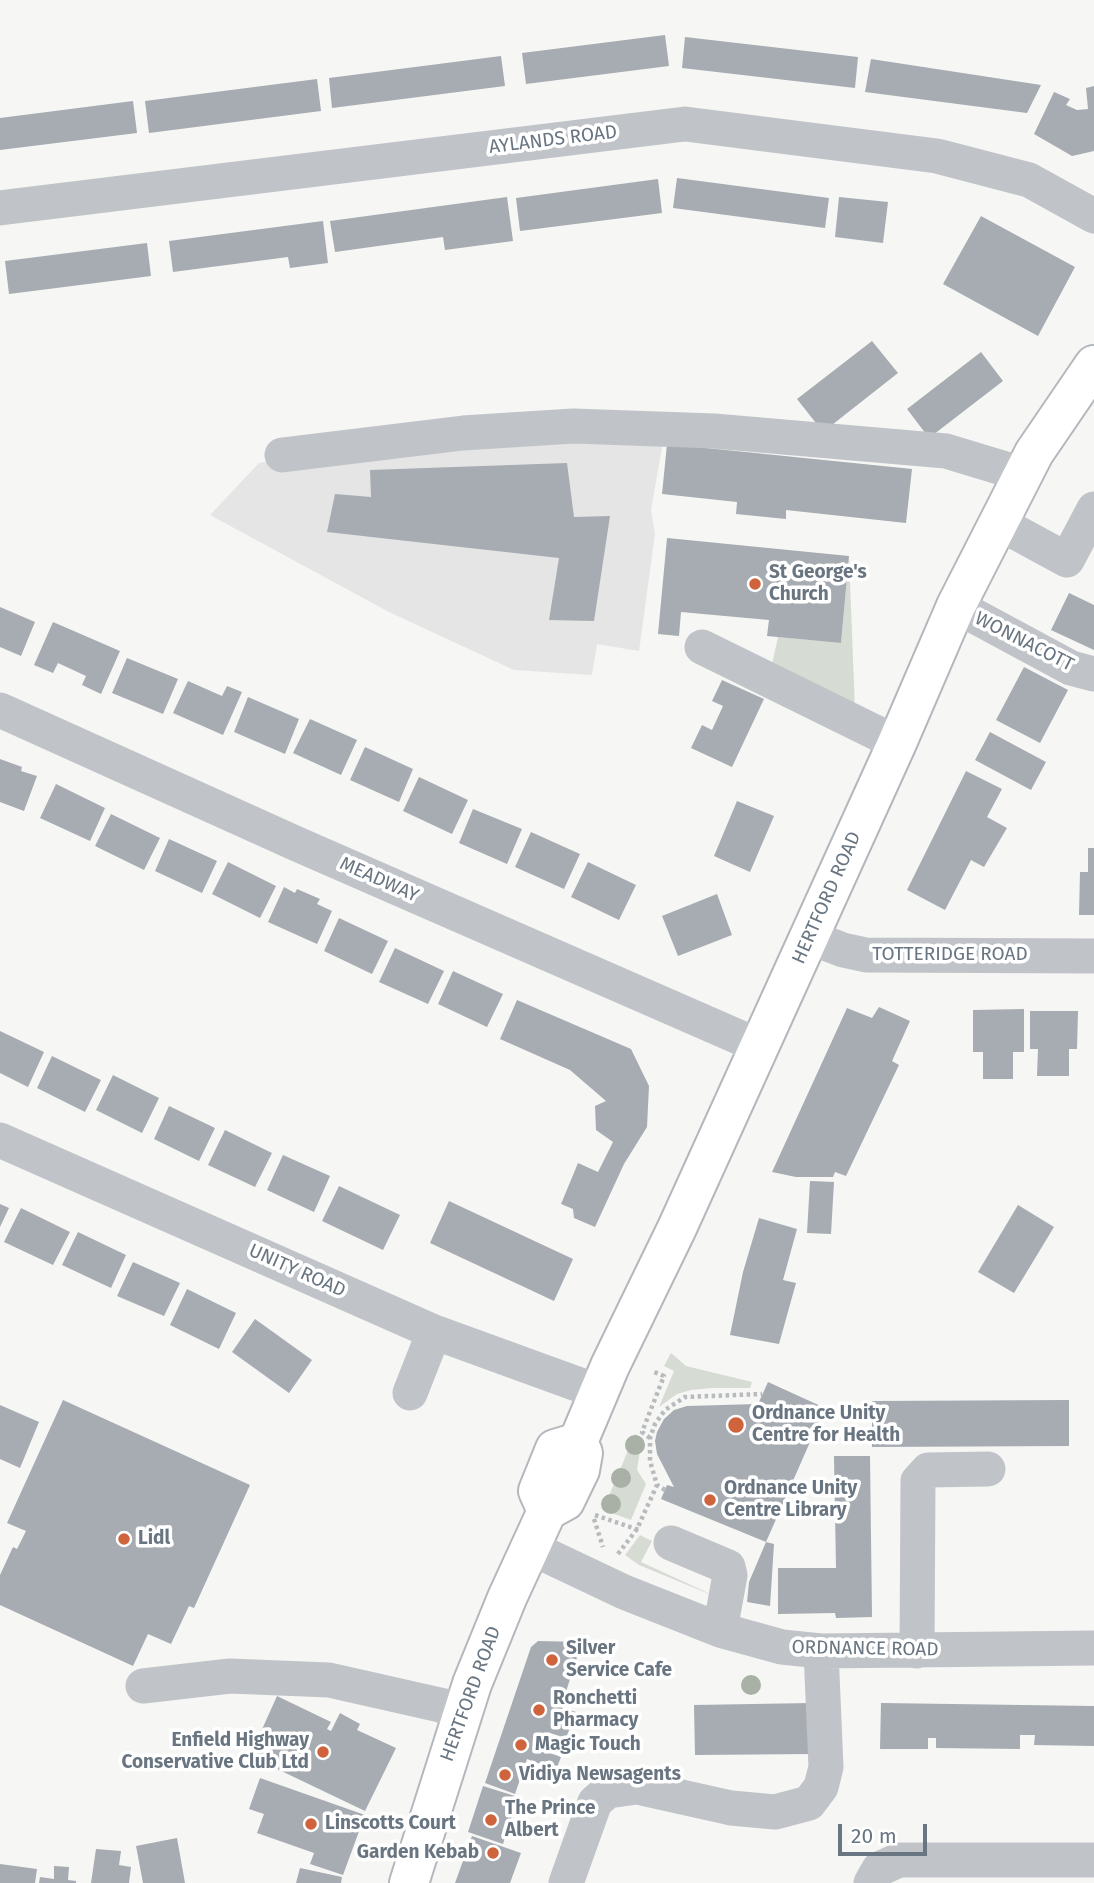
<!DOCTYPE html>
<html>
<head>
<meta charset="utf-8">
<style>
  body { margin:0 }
  #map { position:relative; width:1094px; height:1883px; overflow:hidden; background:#f6f6f4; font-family:"Fira Sans",sans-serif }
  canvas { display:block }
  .scale { position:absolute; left:838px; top:1824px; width:89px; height:32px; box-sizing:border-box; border:4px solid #697581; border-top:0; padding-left:9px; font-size:21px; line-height:24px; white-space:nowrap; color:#697581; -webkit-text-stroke:5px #fff; paint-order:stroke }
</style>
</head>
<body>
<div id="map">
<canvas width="1094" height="1883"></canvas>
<div class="scale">20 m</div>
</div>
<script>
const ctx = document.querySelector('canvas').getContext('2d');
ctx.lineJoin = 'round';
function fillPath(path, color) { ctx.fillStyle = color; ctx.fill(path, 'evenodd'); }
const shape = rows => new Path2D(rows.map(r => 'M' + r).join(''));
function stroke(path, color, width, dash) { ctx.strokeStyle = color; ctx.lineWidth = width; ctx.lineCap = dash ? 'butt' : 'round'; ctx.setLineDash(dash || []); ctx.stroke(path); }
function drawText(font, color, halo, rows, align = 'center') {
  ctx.font = font + ' "Fira Sans",sans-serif'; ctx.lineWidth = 7; ctx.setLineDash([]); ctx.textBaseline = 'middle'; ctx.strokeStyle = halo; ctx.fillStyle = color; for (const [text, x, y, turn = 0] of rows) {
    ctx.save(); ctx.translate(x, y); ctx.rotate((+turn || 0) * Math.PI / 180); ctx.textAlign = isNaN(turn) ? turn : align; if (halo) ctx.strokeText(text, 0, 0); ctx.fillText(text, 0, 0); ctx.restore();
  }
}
const built = shape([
  [430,435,664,436,651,510,655,534,639,651,597,644,592,675,514,670,389,612,210,515,259,463]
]);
const green = shape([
  [849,556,855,711,771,669,778,637,841,643],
  [671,1353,686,1366,752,1382,750,1388,711,1388,691,1390,677,1394,659,1407,674,1371,664,1366],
  [635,1434,642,1438,637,1470,646,1484,631,1520,603,1510],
  [640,1535,652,1541,641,1562,719,1598,639,1565,625,1555]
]);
const building = shape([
  [665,35,669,66,526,84,522,53],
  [685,37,858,57,855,88,682,68],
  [501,56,505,86,332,108,329,78],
  [871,59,1041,85,1027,113,865,92],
  [317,79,321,111,149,133,145,101],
  [1094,86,1094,151,1072,156,1034,134,1054,92,1070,99,1066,105,1077,110,1088,109,1086,88],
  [133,101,137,133,0,150,0,118],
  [677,178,829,198,825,228,673,208],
  [658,179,662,213,520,231,516,198],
  [507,197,513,241,445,250,443,237,335,252,330,221],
  [839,197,888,202,883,243,835,237],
  [981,216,1075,267,1038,336,943,284],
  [323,221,328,263,290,268,288,257,173,272,169,241],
  [147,243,151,276,9,294,5,261],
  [872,341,898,373,823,432,797,399],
  [981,352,1003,381,929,438,907,409],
  [667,444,912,469,906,523,786,510,786,519,736,514,737,502,662,494],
  [567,463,574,517,610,516,594,621,549,620,559,558,327,532,335,494,371,497,370,470],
  [667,538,849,556,841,643,767,636,769,620,681,612,679,636,658,634],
  [1069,593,1094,605,1094,650,1051,630],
  [0,607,35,622,21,656,0,647],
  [53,622,120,651,101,694,82,685,86,676,58,663,53,673,34,665],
  [127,658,178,679,163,714,112,693],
  [1024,667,1068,690,1040,743,996,720],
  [722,680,764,699,732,767,691,748,702,725,712,730,723,706,712,701],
  [188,681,222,696,227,686,242,692,223,735,173,713],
  [248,697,299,719,285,754,234,732],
  [310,719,357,740,341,775,293,753],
  [990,732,1046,762,1031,790,975,760],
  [365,747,413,769,399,802,350,780],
  [0,759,22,767,21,771,37,776,24,811,0,802],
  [966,771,1002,789,987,817,1007,828,984,867,971,860,945,910,907,890],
  [419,777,468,800,452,834,403,811],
  [56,784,105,808,90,841,40,818],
  [737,801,774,816,750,872,714,856],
  [473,809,522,829,507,864,459,843],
  [111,814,160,838,144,870,95,846],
  [531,832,580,854,564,889,515,867],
  [169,839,217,861,202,893,155,871],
  [1088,848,1094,848,1094,915,1079,915,1080,872,1088,872],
  [228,862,276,886,260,918,212,894],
  [588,862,636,885,619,920,571,897],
  [284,887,295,893,297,889,320,899,317,904,332,911,317,944,268,922],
  [717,894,732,935,678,956,662,916],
  [339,918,388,941,372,974,324,951],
  [395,948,444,971,428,1004,379,982],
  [453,971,503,994,487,1027,438,1004],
  [517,1000,631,1049,649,1086,647,1127,624,1164,595,1227,574,1218,573,1209,561,1204,578,1163,598,1172,613,1142,596,1130,595,1106,606,1101,570,1070,500,1039],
  [879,1007,910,1021,892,1061,899,1065,846,1176,835,1172,833,1177,796,1177,772,1172,847,1008,872,1018],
  [1024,1009,1024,1052,1013,1052,1013,1079,983,1079,983,1052,973,1052,973,1010],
  [1030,1011,1078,1011,1077,1049,1069,1049,1069,1076,1037,1076,1038,1049,1030,1049],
  [0,1031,44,1052,28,1087,0,1073],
  [52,1056,101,1080,85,1112,37,1088],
  [113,1075,159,1098,142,1133,96,1110],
  [169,1106,215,1128,199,1161,154,1139],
  [225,1130,272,1153,255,1187,208,1165],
  [283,1155,330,1176,314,1212,267,1190],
  [810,1181,834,1182,831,1234,807,1233],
  [339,1186,400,1215,383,1250,322,1221],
  [449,1201,573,1259,554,1301,430,1243],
  [0,1204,9,1208,0,1227],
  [1018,1205,1054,1227,1014,1293,978,1272],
  [21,1208,70,1232,53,1265,4,1242],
  [759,1218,797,1229,783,1280,796,1283,779,1344,730,1335,743,1272],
  [78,1232,126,1255,111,1288,62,1265],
  [133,1262,180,1283,164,1316,117,1296],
  [187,1289,236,1313,219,1349,170,1325],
  [255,1319,312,1360,289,1393,232,1352],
  [768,1382,825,1408,766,1542,661,1499,667,1485,674,1487,657,1454,655,1441,657,1432,664,1419,674,1410,687,1406,758,1404],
  [63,1400,250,1485,194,1608,189,1606,171,1644,148,1634,133,1666,0,1605,0,1575,13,1547,17,1549,26,1531,7,1523],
  [1069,1400,1069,1446,872,1447,872,1401],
  [0,1405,39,1422,20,1468,0,1459],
  [834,1456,870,1456,872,1617,836,1618,835,1613,778,1614,778,1568,836,1568],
  [766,1542,774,1544,770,1606,747,1602,749,1582],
  [538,1641,582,1642,561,1707,576,1712,566,1738,550,1733,544,1751,561,1757,556,1770,527,1759,515,1794,485,1783,531,1647],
  [277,1696,331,1722,327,1729,331,1731,340,1713,360,1724,357,1730,396,1748,365,1811,250,1756],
  [812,1703,812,1754,695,1755,694,1705],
  [881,1703,1094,1706,1094,1746,1034,1745,1035,1735,1020,1735,1020,1749,936,1748,936,1738,928,1738,928,1749,880,1749],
  [260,1778,365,1815,343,1875,310,1864,314,1853,257,1833,264,1814,249,1809],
  [483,1786,518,1797,503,1844,468,1832],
  [472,1836,521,1853,510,1883,455,1883],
  [177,1838,185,1883,143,1883,136,1846],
  [96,1849,121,1851,119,1865,131,1867,129,1883,91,1883],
  [0,1864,37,1869,35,1883,0,1883],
  [54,1866,69,1867,68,1880,76,1881,76,1883,39,1883,40,1877,54,1879],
  [300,1868,342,1877,341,1883,296,1883]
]);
const path = shape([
  [650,1438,642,1432,664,1376,654,1372],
  [665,1490,657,1485,650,1461,650,1438,655,1424,665,1410,685,1397,762,1394],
  [595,1515,639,1530],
  [594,1519,603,1547],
  [618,1554,637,1529,657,1485]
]);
const minor = shape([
  [0,208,685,124,937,156,1029,180,1094,216],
  [282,455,463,433,573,426,714,431,946,451,1022,474],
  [997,522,1067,560,1094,509],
  [956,606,1071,668,1094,674],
  [702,647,897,743],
  [0,710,297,844,759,1046],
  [809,937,843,950,866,955,1094,956],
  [0,1140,434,1332,599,1392],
  [410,1393,434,1332],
  [671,1543,728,1567,730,1575,720,1630],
  [529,1547,624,1592,720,1630,782,1647,821,1651,1094,1648],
  [917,1651,918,1481,928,1470,988,1469],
  [143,1686,230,1676,329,1680,440,1705,462,1712],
  [566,1883,595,1802,608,1791,637,1787,731,1808,775,1812,809,1803,821,1787,826,1767,821,1651],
  [871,1883,879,1869,899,1860,1094,1860]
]);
const major = shape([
  [547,1511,538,1491,555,1449,578,1442],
  [409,1883,472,1684,507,1598,547,1511,565,1501,580,1470,583,1453,578,1442,610,1366,677,1228,897,743,956,606,1034,453,1094,365]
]);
const trees = [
  [635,1445],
  [621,1478],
  [611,1504],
  [751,1685]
];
const markers = [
  [755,584,7,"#cf633b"],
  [736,1425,9,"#cf633b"],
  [710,1500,7,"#cf633b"],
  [124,1539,7,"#cf633b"],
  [552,1660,7,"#cf633b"],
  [539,1710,7,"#cf633b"],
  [521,1745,7,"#cf633b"],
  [323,1752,7,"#cf633b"],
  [505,1775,7,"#cf633b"],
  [491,1820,7,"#cf633b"],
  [311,1824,7,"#cf633b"],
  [493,1853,7,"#cf633b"]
];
const streetNames = [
  ["AYLANDS ROAD",553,140,-7],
  ["WONNACOTT",1024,642,27],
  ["MEADWAY",379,880,24],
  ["HERTFORD ROAD",827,898,-66],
  ["TOTTERIDGE ROAD",950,955],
  ["UNITY ROAD",297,1271,24],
  ["ORDNANCE ROAD",865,1649,1],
  ["HERTFORD ROAD",471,1694,-70]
];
const poiNames = [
  ["St George's",769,573],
  ["Church",769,595],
  ["Ordnance Unity",752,1414],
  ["Centre for Health",752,1436],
  ["Ordnance Unity",724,1489],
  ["Centre Library",724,1511],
  ["Lidl",138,1539],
  ["Silver",566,1649],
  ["Service Cafe",566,1671],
  ["Ronchetti",553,1699],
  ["Pharmacy",553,1721],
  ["Enfield Highway",309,1741,"right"],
  ["Conservative Club Ltd",309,1763,"right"],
  ["Magic Touch",535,1745],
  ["Vidiya Newsagents",519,1775],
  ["The Prince",505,1809],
  ["Albert",505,1831],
  ["Linscotts Court",325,1824],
  ["Garden Kebab",479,1853,"right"]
];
fillPath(built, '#e4e5e4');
fillPath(green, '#d6dbd3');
fillPath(building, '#a6acb2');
stroke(major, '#b4b7bb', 42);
stroke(path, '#b8bbbd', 4.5, [3.5, 3.5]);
stroke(minor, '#c0c3c7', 35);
stroke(major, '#fff', 38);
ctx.fillStyle = '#a9b1a6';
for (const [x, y] of trees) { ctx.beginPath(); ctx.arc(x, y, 10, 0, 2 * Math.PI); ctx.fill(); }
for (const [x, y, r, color] of markers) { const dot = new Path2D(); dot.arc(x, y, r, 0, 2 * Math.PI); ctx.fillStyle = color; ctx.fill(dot); stroke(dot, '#fff', 2.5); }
drawText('19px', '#697581', '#fff', streetNames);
drawText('bold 19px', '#697581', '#fff', poiNames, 'left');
</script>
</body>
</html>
